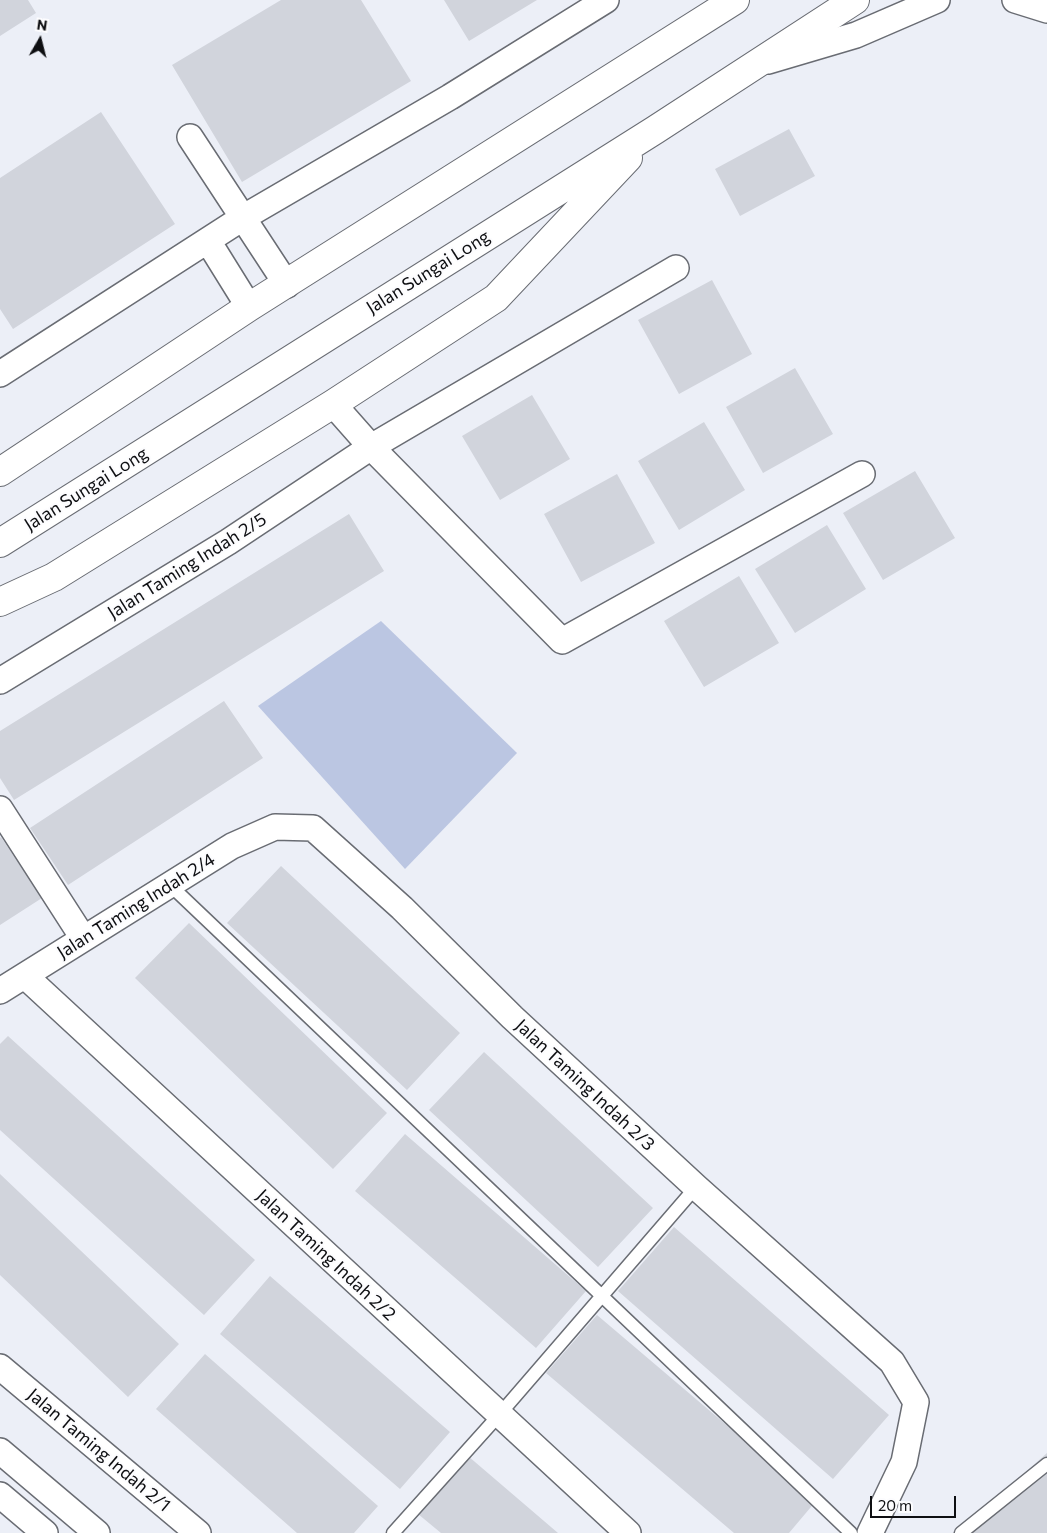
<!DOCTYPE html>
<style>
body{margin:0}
#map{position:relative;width:1047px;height:1533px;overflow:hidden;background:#eceff7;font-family:Commissioner,sans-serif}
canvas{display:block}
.north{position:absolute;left:15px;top:15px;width:50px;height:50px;-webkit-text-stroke:4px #fcfcfe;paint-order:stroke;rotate:8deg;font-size:14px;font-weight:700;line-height:20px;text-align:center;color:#0e0f12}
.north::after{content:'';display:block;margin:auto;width:18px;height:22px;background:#0e0f12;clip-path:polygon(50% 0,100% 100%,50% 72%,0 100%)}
.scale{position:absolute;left:870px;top:1496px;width:86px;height:22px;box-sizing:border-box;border:2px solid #0e0f12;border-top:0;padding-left:6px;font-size:15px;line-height:18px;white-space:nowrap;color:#0e0f12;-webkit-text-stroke:4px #fcfcfe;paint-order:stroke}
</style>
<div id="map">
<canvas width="1047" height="1533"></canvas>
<div class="north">N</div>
<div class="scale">20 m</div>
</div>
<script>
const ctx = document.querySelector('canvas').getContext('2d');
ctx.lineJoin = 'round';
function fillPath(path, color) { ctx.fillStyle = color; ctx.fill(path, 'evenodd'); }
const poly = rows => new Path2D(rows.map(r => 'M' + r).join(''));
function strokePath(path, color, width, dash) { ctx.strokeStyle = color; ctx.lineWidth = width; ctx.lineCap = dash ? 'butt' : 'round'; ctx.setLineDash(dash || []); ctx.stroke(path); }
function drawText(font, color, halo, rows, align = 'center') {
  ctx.font = font + ' Commissioner,sans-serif'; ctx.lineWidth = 4; ctx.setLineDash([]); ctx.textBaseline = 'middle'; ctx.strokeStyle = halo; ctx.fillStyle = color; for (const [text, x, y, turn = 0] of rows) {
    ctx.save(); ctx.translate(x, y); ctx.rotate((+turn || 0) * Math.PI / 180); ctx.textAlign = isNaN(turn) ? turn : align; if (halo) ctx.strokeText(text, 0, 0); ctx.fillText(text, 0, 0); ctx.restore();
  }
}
fillPath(poly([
 [381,621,517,753,405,869,258,706]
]), '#bbc6e2');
fillPath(poly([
 [0,0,28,0,36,13,0,36],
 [281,0,361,0,411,81,242,182,172,65],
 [444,0,537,0,469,41],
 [101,112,175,224,13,329,0,309,0,178],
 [789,129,815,176,740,216,715,169],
 [712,280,752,354,679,394,638,320],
 [795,368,833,434,763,473,726,407],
 [532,395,570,459,500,500,462,436],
 [704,422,745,490,679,530,638,461],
 [915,471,955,538,883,580,843,513],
 [617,474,655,543,581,582,544,514],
 [349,514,384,571,14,800,0,778,0,731],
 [827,525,866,589,795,633,755,569],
 [739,576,779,643,704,687,664,621],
 [224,701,263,758,68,885,30,828],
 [1,837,42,898,0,925,0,838],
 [281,866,460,1033,407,1090,227,923],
 [189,923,387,1113,333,1169,135,978],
 [8,1036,255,1260,204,1315,0,1130,0,1044],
 [484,1052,653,1208,598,1267,429,1110],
 [405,1134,586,1291,536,1348,355,1191],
 [0,1174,179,1344,128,1397,0,1275],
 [674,1227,889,1415,833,1479,618,1291],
 [270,1276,450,1432,400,1489,220,1334],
 [597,1315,816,1501,789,1533,734,1533,546,1373],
 [205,1354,378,1506,354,1533,297,1533,156,1409],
 [1047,1453,1047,1533,957,1533],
 [468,1456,558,1533,441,1533,418,1514]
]), '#d1d4dc');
const lane = poly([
 [170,885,851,1533],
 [393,1533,499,1415,696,1187],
 [961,1533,1047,1464]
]);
const street = poly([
 [1015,0,1047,10],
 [768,61,856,35,937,0],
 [190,137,287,285],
 [208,241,249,307],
 [0,374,244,217,450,97,606,0],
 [333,404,371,447,562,641,862,474],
 [0,681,228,542,371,447,676,268],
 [0,809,83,938],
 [25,976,628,1533],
 [0,991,232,846,275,827,313,828,402,908,512,1017,696,1187,892,1362,916,1402,904,1462,870,1533],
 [0,1367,198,1533],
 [0,1451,97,1533],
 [0,1495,45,1533]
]);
const secondary = poly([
 [0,472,249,307,735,0],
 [0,543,655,130,855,0],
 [0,602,54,577,333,404,496,298,628,158]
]);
strokePath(lane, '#696c73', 15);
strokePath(street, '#696c73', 28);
strokePath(secondary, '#696c73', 30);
strokePath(lane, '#fff', 12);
strokePath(street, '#fff', 25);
strokePath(secondary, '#fff', 28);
drawText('18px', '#0e0f12', '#fcfcfe', [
 ["Jalan Sungai Long",428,272,-32],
 ["Jalan Sungai Long",86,489,-32],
 ["Jalan Taming Indah 2/5",187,566,-32],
 ["Jalan Taming Indah 2/4",136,906,-32],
 ["Jalan Taming Indah 2/3",585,1085,43],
 ["Jalan Taming Indah 2/2",326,1255,43],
 ["Jalan Taming Indah 2/1",99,1450,40]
]);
</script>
